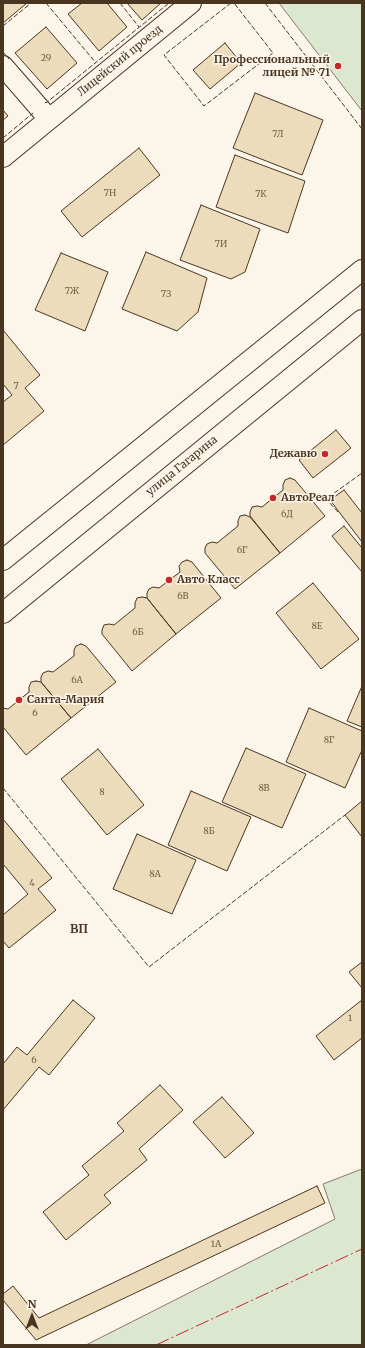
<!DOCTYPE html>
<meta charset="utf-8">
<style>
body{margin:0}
#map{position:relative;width:365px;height:1348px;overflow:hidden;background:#fbf6e9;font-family:Merriweather,serif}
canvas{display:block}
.frame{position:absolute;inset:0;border:4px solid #4a3520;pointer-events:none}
.north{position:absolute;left:12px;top:1296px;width:40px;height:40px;-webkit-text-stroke:3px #fbf6e9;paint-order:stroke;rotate:0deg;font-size:11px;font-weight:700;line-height:16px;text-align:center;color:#4a3520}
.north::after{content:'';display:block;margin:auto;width:14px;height:18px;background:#4a3520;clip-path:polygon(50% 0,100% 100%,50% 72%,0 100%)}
</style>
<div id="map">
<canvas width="365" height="1348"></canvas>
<div class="frame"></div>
<div class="north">N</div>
</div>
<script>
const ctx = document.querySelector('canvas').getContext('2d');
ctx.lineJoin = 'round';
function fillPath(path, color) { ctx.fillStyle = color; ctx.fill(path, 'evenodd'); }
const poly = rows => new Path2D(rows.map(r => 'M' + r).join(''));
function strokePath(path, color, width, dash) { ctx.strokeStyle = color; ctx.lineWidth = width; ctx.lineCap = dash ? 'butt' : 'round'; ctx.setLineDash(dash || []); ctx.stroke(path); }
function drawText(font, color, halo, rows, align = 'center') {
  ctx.font = font + ' Merriweather,serif'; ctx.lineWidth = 3; ctx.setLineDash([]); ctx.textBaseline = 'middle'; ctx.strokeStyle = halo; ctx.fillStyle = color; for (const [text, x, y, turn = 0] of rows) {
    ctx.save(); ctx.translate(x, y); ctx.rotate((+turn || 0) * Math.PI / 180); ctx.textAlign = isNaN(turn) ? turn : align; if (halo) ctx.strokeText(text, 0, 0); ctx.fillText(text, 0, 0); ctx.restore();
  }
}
const green = poly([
 [279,3,362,3,362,111,279,3],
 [362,1169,362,1345,86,1345,335,1219,323,1184,362,1169]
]);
fillPath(green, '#dce7d0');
strokePath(green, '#887966', 1);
const building = poly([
 [3,3,27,3,3,23,3,3],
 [82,3,107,3,127,27,99,51,68,14,82,3],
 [127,3,161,3,142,20,127,3],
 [46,27,77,63,47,89,15,53,46,27],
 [225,43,241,63,210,89,193,70,225,43],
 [255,93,323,120,302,175,233,148,255,93],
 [3,110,8,116,3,120,3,110],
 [139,148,160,175,82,237,61,211,139,148],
 [235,155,305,181,288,233,216,207,235,155],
 [201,205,260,229,245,272,231,279,180,260,201,205],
 [146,252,207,278,198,312,177,331,122,309,146,252],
 [61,253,108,272,85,331,35,310,61,253],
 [3,330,40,375,25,388,44,411,3,445,3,402,12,395,3,384,3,330],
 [336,430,351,448,313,478,299,460,336,430],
 [290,478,295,480,325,516,280,553,250,516,250,512,252,507,257,506,262,507,283,490,283,485,285,480,290,478],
 [344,490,362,513,362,542,330,500,344,490],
 [245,515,250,517,280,553,235,589,205,553,205,548,207,544,212,542,217,543,238,526,238,521,240,516,245,515],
 [344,526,362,548,362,572,332,536,344,526],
 [187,560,192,562,221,598,176,634,147,598,147,593,149,589,153,587,159,588,180,572,179,566,182,562,187,560],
 [313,583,359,639,321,669,276,613,313,583],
 [142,597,147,598,176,634,132,671,102,634,102,630,104,625,109,624,114,625,135,608,135,603,137,598,142,597],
 [81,644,86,646,116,682,71,718,41,682,41,677,43,673,48,671,53,672,74,656,74,650,76,646,81,644],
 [36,681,41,682,71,718,26,755,3,727,3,708,8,709,29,692,29,687,31,682,36,681],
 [362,686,362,727,347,721,362,686],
 [309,708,362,731,362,750,345,788,286,762,309,708],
 [246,748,306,774,282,828,222,802,246,748],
 [98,749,144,805,107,835,61,779,98,749],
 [191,791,251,817,227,871,168,845,191,791],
 [362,801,362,837,345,815,362,801],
 [3,819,52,878,38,889,56,910,9,948,3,941,3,915,28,894,3,864,3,819],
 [137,834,196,860,172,914,113,889,137,834],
 [362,962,362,988,349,972,362,962],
 [73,1000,95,1018,49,1075,39,1067,3,1110,3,1064,17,1047,27,1055,73,1000],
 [362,1000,362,1038,334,1060,316,1036,362,1000],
 [160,1085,183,1110,139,1149,147,1160,104,1195,111,1203,66,1240,43,1212,89,1175,82,1166,124,1131,117,1123,160,1085],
 [222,1097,254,1133,225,1158,193,1122,222,1097],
 [317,1186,325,1203,36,1340,3,1300,3,1294,13,1286,39,1318,317,1186]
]);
fillPath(building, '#ecdcbc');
strokePath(building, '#4a3520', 1);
const minor = poly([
 [3,66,49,119],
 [3,157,191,3],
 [3,560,362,270],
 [3,613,362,320]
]);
strokePath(minor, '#4a3520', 22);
strokePath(minor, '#fbf6e9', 20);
strokePath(poly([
 [46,3,96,63],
 [120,3,139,27],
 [231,3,164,55,204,106,273,53,234,3],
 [265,3,362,129],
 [3,26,31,3],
 [3,52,9,59],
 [45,102,46,103,169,3],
 [3,138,33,113],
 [338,512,326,499,362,473],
 [3,788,149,967,345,815]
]), '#4a3520', 1, [5, 2]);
strokePath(poly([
 [156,1345,362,1249]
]), '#c62828', 1, [14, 3, 2, 3]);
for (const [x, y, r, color] of [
 [338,66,4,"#c62828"],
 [325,454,4,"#c62828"],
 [273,498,4,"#c62828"],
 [169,580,4,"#c62828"],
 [19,700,4,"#c62828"]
]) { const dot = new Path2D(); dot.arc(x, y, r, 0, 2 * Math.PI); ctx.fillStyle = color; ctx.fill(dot); strokePath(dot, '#fbf6e9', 1.5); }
drawText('9px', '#725f47', null, [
 ["29",46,58],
 ["7Л",278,134],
 ["7Н",110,193],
 ["7К",261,194],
 ["7И",221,244],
 ["7Ж",72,291],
 ["7З",166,294],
 ["7",16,386],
 ["6Д",287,514],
 ["6Г",242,550],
 ["6В",183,596],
 ["8Е",317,626],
 ["6Б",138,632],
 ["6А",77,680],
 ["6",35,713],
 ["8Г",329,740],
 ["8В",264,788],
 ["8",102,792],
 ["8Б",209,831],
 ["8А",155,874],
 ["4",32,883],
 ["1",350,1018],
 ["6",34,1060],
 ["1А",216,1244]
]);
drawText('bold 11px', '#4a3520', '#fbf6e9', [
 ["Профессиональный",330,60,"right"],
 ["лицей № 71",330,73,"right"],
 ["Дежавю",317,454,"right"],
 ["АвтоРеал",281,498],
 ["Авто Класс",177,580],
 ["Санта-Мария",27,700]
], 'left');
drawText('11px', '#4a3520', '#fbf6e9', [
 ["Лицейский проезд",120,61,-39],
 ["улица Гагарина",182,466,-39]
]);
drawText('bold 12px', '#4a3520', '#fbf6e9', [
 ["ВП",79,930]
]);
</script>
